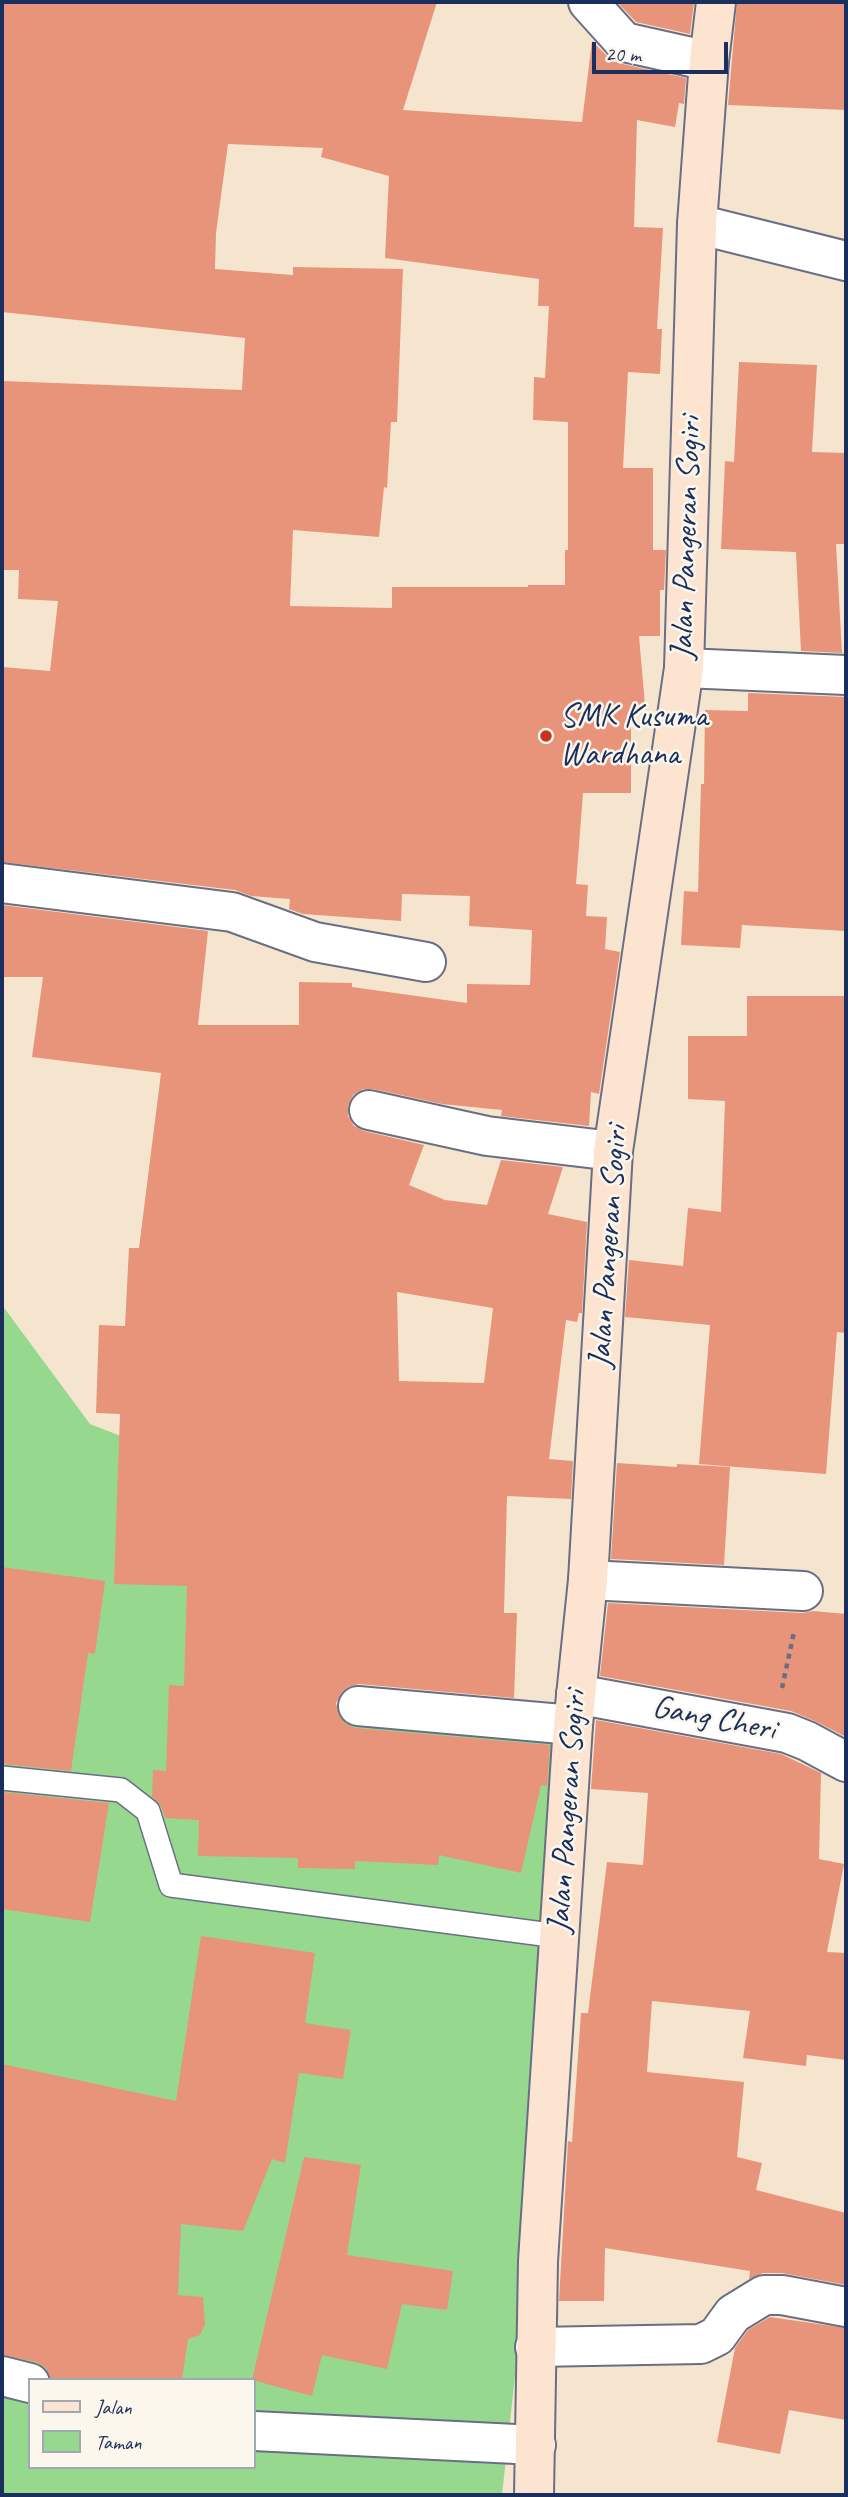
<!DOCTYPE html>
<style>
body{margin:0}
#map{position:relative;width:848px;height:2497px;overflow:hidden;background:#f6e5ce;font-family:Caveat,sans-serif}
canvas{display:block}
.frame{position:absolute;inset:0;border:4px solid #1b2f5e;pointer-events:none}
.legend{position:absolute;left:28px;top:2378px;width:228px;height:91px;box-sizing:border-box;background:#fbf7ec;border:2px solid #a1a7b3;margin:0;padding:9px 12px;list-style:none;font-size:21px;color:#1b2f5e}
.legend li{display:flex;align-items:center;gap:14px;height:35px}
.legend b{width:35px;border:2px solid #a1a7b3}
.scale{position:absolute;left:592px;top:42px;width:136px;height:32px;box-sizing:border-box;border:4px solid #1b2f5e;border-top:0;padding-left:9px;font-size:21px;line-height:24px;white-space:nowrap;color:#1b2f5e;-webkit-text-stroke:5px #fbf7ec;paint-order:stroke}
</style>
<div id="map">
<canvas width="848" height="2497"></canvas>
<div class="frame"></div>
<ul class="legend">
<li><b style="height:9px;background:#fde4d1"></b>Jalan</li>
<li><b style="height:19px;background:#97d88f"></b>Taman</li>
</ul>
<div class="scale">20 m</div>
</div>
<script>
const ctx = document.querySelector('canvas').getContext('2d');
ctx.lineJoin = 'round';
function fillPath(path, color) { ctx.fillStyle = color; ctx.fill(path, 'evenodd'); }
const poly = rows => new Path2D(rows.map(r => 'M' + r).join(''));
function strokePath(path, color, width, dash) { ctx.strokeStyle = color; ctx.lineWidth = width; ctx.lineCap = dash ? 'butt' : 'round'; ctx.setLineDash(dash || []); ctx.stroke(path); }
function drawText(font, color, halo, rows, align = 'center') {
  ctx.font = font + ' Caveat,sans-serif'; ctx.lineWidth = 5; ctx.setLineDash([]); ctx.textBaseline = 'middle'; ctx.strokeStyle = halo; ctx.fillStyle = color; for (const [text, x, y, turn = 0] of rows) {
    ctx.save(); ctx.translate(x, y); ctx.rotate((+turn || 0) * Math.PI / 180); ctx.textAlign = isNaN(turn) ? turn : align; if (halo) ctx.strokeText(text, 0, 0); ctx.fillText(text, 0, 0); ctx.restore();
  }
}
fillPath(poly([
 [2,1305,90,1424,309,1509,301,1713,359,1715,580,1743,568,1891,502,2495,2,2495],
 [30,2380,254,2380,254,2467,30,2467]
]), '#97d88f');
fillPath(poly([
 [2,2,437,2,403,110,582,122,592,41,608,57,618,63,686,78,684,104,679,103,675,127,637,120,634,227,663,228,657,329,662,329,660,374,628,372,623,468,653,468,653,550,666,550,664,590,660,590,660,636,639,636,645,705,631,705,631,793,583,793,576,884,588,885,586,916,607,917,605,949,620,952,599,1094,591,1092,589,1126,501,1116,502,1110,442,1104,373,1089,363,1089,353,1095,348,1106,348,1116,354,1126,364,1131,424,1145,409,1185,445,1200,487,1205,501,1160,563,1167,548,1214,587,1222,582,1313,579,1313,577,1322,566,1320,549,1459,573,1461,571,1499,507,1496,504,1613,517,1613,514,1698,359,1684,348,1687,341,1693,336,1703,339,1716,346,1724,356,1728,550,1745,547,1786,541,1785,521,1873,439,1855,438,1865,355,1861,355,1869,298,1868,298,1858,198,1856,199,1820,165,1818,161,1806,152,1797,153,1770,166,1771,169,1685,184,1686,187,1586,114,1584,120,1414,96,1413,99,1325,125,1326,129,1248,139,1248,161,1073,32,1057,43,977,2,977,2,905,208,931,198,1025,299,1025,299,982,352,983,352,987,467,1003,467,984,530,985,532,930,469,926,470,896,402,894,401,921,303,914,289,909,290,899,251,896,235,890,2,862,2,667,50,671,58,601,18,599,19,570,2,570,2,381,242,390,245,338,2,312],
 [228,144,323,148,321,157,389,176,385,258,539,279,538,306,549,306,545,378,534,377,533,420,568,422,568,550,565,550,565,585,528,585,528,587,392,587,392,608,290,606,293,530,379,537,384,487,387,488,391,422,397,422,403,269,293,267,293,275,215,269,216,233],
 [397,1292,493,1308,484,1383,399,1381],
 [617,2,694,2,690,34,636,22],
 [737,2,846,2,846,110,728,105],
 [739,362,817,365,812,452,846,453,846,544,836,544,842,653,801,651,796,552,721,549,725,461,734,462],
 [748,693,846,697,846,931,742,925,740,948,681,945,684,891,698,892,701,784,704,784,705,710,748,711],
 [747,996,846,996,846,1333,837,1332,826,1474,699,1464,710,1325,625,1317,629,1260,683,1266,688,1208,721,1212,725,1101,688,1099,688,1036,747,1036],
 [617,1463,677,1467,677,1464,730,1467,724,1565,611,1559],
 [2,1567,105,1581,95,1654,88,1653,71,1771,2,1764],
 [608,1603,802,1613,813,1611,846,1614,846,1737,817,1722,791,1711,600,1676],
 [596,1720,781,1754,821,1773,819,1859,844,1864,827,1952,846,1953,846,2060,807,2055,806,2066,743,2058,750,2011,652,2001,647,2072,744,2082,737,2157,762,2163,756,2190,846,2213,846,2285,782,2273,763,2273,749,2279,750,2271,605,2248,604,2301,559,2301,568,2141,572,2142,581,2013,588,2013,607,1862,643,1865,648,1793,591,1789],
 [2,1792,109,1803,90,1922,2,1909],
 [201,1936,315,1953,305,2023,351,2030,343,2079,299,2073,285,2163,272,2159,243,2231,181,2224,178,2295,203,2297,205,2324,200,2335,188,2339,182,2380,51,2380,46,2368,36,2362,2,2355,2,2064,176,2101],
 [304,2157,361,2165,347,2255,453,2271,447,2310,402,2304,387,2369,322,2355,312,2396,252,2380],
 [770,2317,846,2328,846,2420,789,2410,780,2454,717,2442,735,2348,748,2330]
]), '#e7947b');
const lane = poly([
 [2,1778,121,1790,148,1811,171,1885,558,1936]
]);
const street = poly([
 [588,2,624,42,709,61],
 [697,224,846,261],
 [684,668,846,675],
 [2,883,232,912,315,942,426,962],
 [369,1110,487,1136,613,1151],
 [588,1580,803,1591],
 [576,1694,787,1733,807,1741,846,1762],
 [358,1706,573,1725],
 [535,2347,701,2344,717,2336,733,2314,764,2295,782,2295,846,2307],
 [2,2376,30,2383],
 [254,2431,536,2445]
]);
const secondary = poly([
 [534,2495,538,2261,573,1725,588,1580,613,1151,684,668,697,224,709,61,716,2]
]);
strokePath(lane, '#686f85', 26);
strokePath(street, '#686f85', 42);
strokePath(secondary, '#686f85', 42);
strokePath(poly([
 [782,1688,794,1632]
]), '#686f85', 4.5, [5, 5]);
strokePath(lane, '#fff', 23);
strokePath(street, '#fff', 38);
strokePath(secondary, '#fde4d1', 38);
for (const [x, y, r, color] of [
 [546,736,7,"#c8321e"]
]) { const dot = new Path2D(); dot.arc(x, y, r, 0, 2 * Math.PI); ctx.fillStyle = color; ctx.fill(dot); strokePath(dot, '#fbf7ec', 2.5); }
drawText('33px', '#1b2f5e', '#fbf7ec', [
 ["Jalan Pangeran Sogiri",687,538,-88],
 ["Jalan Pangeran Sogiri",609,1247,-86],
 ["Gang Cheri",714,1719,11],
 ["Jalan Pangeran Sogiri",568,1812,-86]
]);
drawText('33px', '#1b2f5e', '#fbf7ec', [
 ["SMK Kusuma",560,717],
 ["Wardhana",560,755]
], 'left');
</script>
